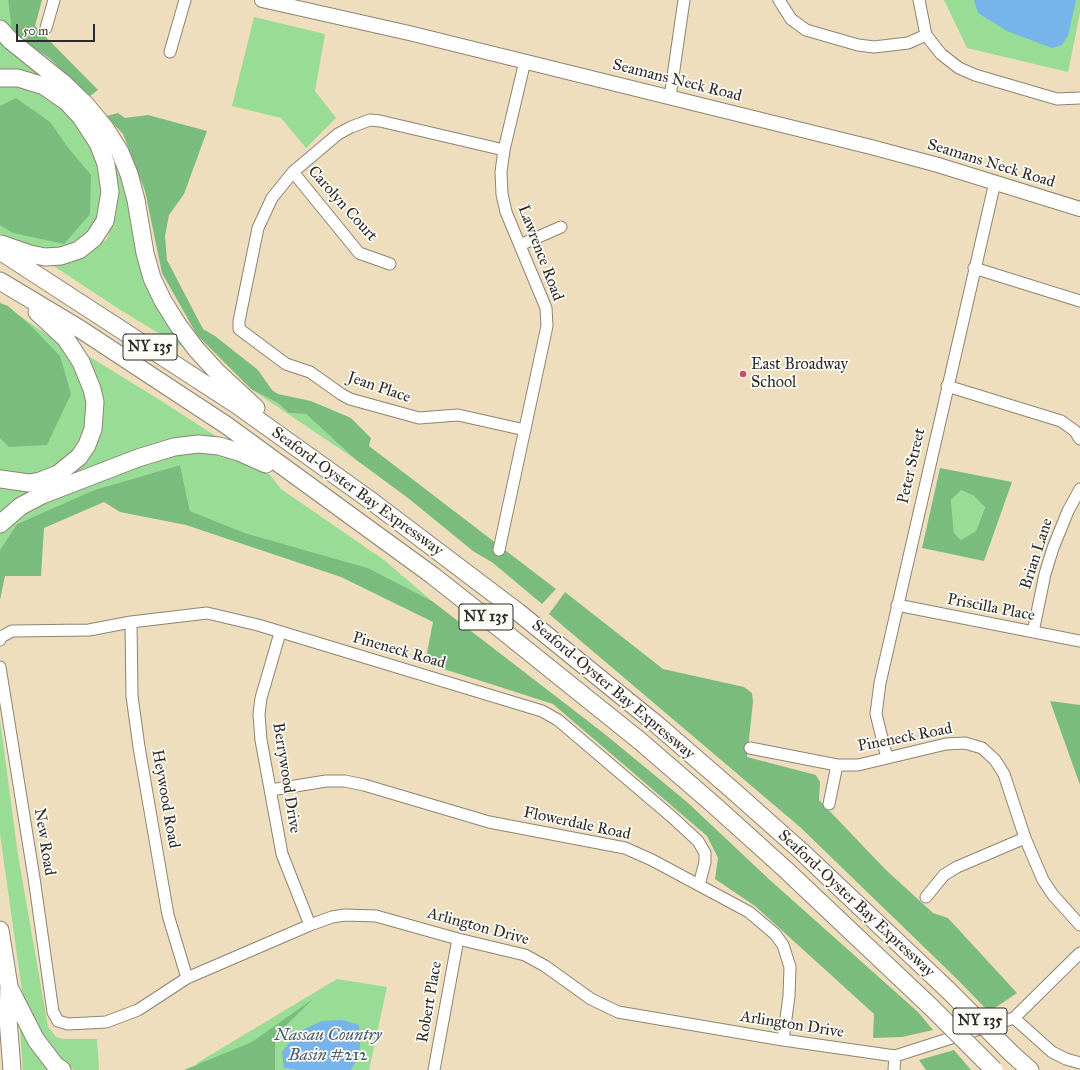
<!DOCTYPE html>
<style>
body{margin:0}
#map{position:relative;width:1080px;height:1070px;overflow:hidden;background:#efdebd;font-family:"IM FELL Great Primer",serif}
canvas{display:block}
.scale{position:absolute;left:16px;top:24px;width:79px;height:18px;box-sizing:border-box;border:2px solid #2b2b2b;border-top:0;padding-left:5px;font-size:12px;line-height:14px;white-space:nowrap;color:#2b2b2b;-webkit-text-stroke:3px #fdfcf7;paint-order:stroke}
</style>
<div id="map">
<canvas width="1080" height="1070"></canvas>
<div class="scale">50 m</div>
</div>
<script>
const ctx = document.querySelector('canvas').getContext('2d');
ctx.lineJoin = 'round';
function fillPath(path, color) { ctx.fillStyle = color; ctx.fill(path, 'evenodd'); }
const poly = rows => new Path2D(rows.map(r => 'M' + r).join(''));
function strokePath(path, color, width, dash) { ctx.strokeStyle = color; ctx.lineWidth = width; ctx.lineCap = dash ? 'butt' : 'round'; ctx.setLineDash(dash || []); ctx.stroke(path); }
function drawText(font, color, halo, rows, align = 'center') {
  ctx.font = font + ' "IM FELL Great Primer",serif'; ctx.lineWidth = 3.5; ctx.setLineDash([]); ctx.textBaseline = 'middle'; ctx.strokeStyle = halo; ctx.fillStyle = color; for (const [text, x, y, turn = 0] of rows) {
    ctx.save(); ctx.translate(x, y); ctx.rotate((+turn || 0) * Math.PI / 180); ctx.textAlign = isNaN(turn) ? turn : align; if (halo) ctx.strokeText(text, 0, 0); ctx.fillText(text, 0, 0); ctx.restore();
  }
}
fillPath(poly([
 [0,0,8,0,12,33,0,18],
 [944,0,1080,0,1080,13,1068,72,967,48],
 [254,17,325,34,315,91,336,118,306,148,281,118,232,106],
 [0,36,48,77,0,72],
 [18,82,56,98,85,129,103,168,106,204,95,229,73,247,43,253,10,240,0,233,0,83],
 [99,128,123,168,137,230,183,341,182,345,178,345,122,311,46,261,81,258,107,239,117,208,115,161],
 [0,302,59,343,80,372,91,408,82,445,54,472,18,478,0,473],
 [90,357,163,402,228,444,73,476,71,471,99,427,85,359],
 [251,389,278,403,289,413,306,414,355,459],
 [210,450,254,462,270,475,281,489,384,560,432,601,368,568,245,533,190,511,180,465,94,490,17,524,0,550,0,530,34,503,167,454],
 [0,485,1,485,32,493,0,516],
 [960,490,974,496,985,506,976,531,961,540,954,533,951,500],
 [0,720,18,855,48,1027,56,1037,64,1039,97,1039,99,1070,74,1070,56,1058,28,1016,22,991,0,834],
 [337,979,387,987,369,1070,351,1070,360,1055,284,1068,297,1070,195,1070,197,1063],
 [25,1029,55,1070,23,1070,20,1030]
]), '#98dc95');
fillPath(poly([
 [8,0,42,0,35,26,98,90,90,96,49,58,12,33],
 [16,98,50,122,69,149,91,175,90,214,64,244,13,233,0,225,0,106],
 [118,113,125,118,148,115,207,131,184,194,169,215,165,236,167,260,203,329,215,336,258,370,272,390,278,394,311,401,351,418,371,438,369,446,556,589,542,604,493,563,473,551,408,498,355,459,306,414,289,413,278,403,251,389,197,335,162,273,145,191,123,134,106,116],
 [0,303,8,306,31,326,60,356,71,394,47,445,9,447,0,438],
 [180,465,190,511,245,533,368,568,432,601,606,735,687,802,771,881,918,1012,933,1030,902,1037,873,1038,874,1014,755,906,715,879,718,858,707,836,553,704,425,663,433,622,341,577,186,525,120,512,104,502,44,528,41,576,5,576,0,600,0,550,17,524,94,490],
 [940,468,1012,482,984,561,922,548],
 [961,490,974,496,985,507,976,531,961,540,954,533,951,500],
 [565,592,663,669,744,687,752,693,753,702,747,757,816,775,820,782,819,800,886,870,933,913,948,918,1017,993,989,1012,958,980,800,827,549,614],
 [1050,701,1080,705,1080,785],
 [313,999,275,1036,275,1070,184,1070,252,1042],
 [954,1050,971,1070,926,1070,919,1060]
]), '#7abc7e');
fillPath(poly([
 [974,0,1076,0,1068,36,1062,45,1052,48,1007,31,978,13],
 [342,1020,359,1025,360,1055,351,1070,297,1070,284,1068,282,1052,298,1032,322,1021]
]), '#77b4ea');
const minor = poly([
 [779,0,791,19,806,30,858,45,874,47,908,43,926,35],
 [919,0,926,35,941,54,959,68,975,75,1057,99,1080,98],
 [46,28,54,0],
 [170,52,185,0],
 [670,97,684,0],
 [504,150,380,121,370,120,351,127,338,134,293,172,272,198,258,228,239,321,239,329,286,364,310,372,341,394,350,399,419,418,458,415,525,430],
 [293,172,359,253,390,264],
 [520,245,561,227],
 [974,268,1080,301],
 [947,386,1061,421,1075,431,1080,439],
 [499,550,547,326,546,308,506,212,502,194,501,172,504,150,525,61],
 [897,605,1080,641],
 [131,622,132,696,139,747,168,915,187,978],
 [1033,632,1045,574,1053,548,1068,511,1080,489],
 [280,633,261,698,259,714,261,740,282,854,310,925],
 [0,640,1,637,12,631,89,630,131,622,207,613,258,625,542,711,558,720,672,817,698,841,705,853,705,862,699,885],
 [0,667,34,878,53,1012,58,1021,68,1024,106,1022,138,1010,187,978,310,925,332,917,345,915,376,916,458,939,525,955,545,966,591,999,618,1012,783,1040,895,1056,1014,1018,1080,953],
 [750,748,837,765,858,765,946,744,965,743,982,748,995,760,1004,774,1025,838,1043,880,1053,895,1080,925],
 [887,758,876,714,880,683,995,182],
 [271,790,326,781,345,781,364,785,489,822,625,848,652,860,749,912,775,934,783,945,790,967,789,996,783,1040],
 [829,804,837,765],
 [926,897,944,875,957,867,1025,838],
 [1014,1018,1052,1052,1066,1059,1080,1063],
 [434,1070,458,939],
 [894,1070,895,1056]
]);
const major = poly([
 [262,0,409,33,871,147,938,165,1080,209]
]);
const highway = poly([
 [0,29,11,41,62,82,86,105,105,128,120,152,129,174,136,200,145,253,152,278,163,301,178,325,196,349,217,372,256,408],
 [0,78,18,78,44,86,67,102,81,117,98,143,106,164,110,192,105,221,94,238,79,250,61,256,45,257,30,254,1,244],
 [0,251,237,405,370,500,518,612,655,723,729,787,801,851,948,990],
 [0,281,80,329,226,425,432,575,503,631,640,741,714,805,785,869,931,1007],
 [0,479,29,483,40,481,58,474,79,457,87,445,93,429,95,402,92,389,81,362,66,339,37,312],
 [0,524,21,506,42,495,138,458,174,447,198,444,219,446,239,452,266,464],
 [0,930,9,986,8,1019,12,1070],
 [10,989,36,1040,55,1065,62,1070],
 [1011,1053,1030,1070]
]);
strokePath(minor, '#8d8474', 13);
strokePath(major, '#8d8474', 16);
strokePath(highway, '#8d8474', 19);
strokePath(minor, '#fff', 11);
strokePath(major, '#fff', 14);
strokePath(highway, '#fff', 17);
const highwayBridge = poly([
 [948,990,1011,1053],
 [931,1007,994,1070]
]);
strokePath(highwayBridge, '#8d8474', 19, []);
strokePath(highwayBridge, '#fff', 17);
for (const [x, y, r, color] of [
 [743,374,4,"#d1495b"]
]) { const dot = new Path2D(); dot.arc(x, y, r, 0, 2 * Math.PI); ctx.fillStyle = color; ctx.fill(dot); strokePath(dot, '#fdfcf7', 1.5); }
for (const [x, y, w] of [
 [150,347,54],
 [486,617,54],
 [980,1021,54]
]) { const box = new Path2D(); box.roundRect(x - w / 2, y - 13, w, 26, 3); ctx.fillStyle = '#fdfcf7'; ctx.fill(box); strokePath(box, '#2b2b2b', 1); }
drawText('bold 15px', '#2b2b2b', null, [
 ["NY 135",150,347],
 ["NY 135",486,617],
 ["NY 135",980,1021]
]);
drawText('16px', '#2b2b2b', '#fdfcf7', [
 ["Seamans Neck Road",677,81,14],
 ["Seamans Neck Road",991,164,17],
 ["Carolyn Court",342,204,48],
 ["Lawrence Road",540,253,69],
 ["Jean Place",379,388,19],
 ["Peter Street",912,466,-77],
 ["Seaford-Oyster Bay Expressway",357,492,36],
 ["Brian Lane",1037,554,-72],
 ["Priscilla Place",991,608,11],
 ["Pineneck Road",399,651,16],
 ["Seaford-Oyster Bay Expressway",613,690,40],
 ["Pineneck Road",905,738,-11],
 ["Berrywood Drive",286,778,81],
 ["Heywood Road",165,799,80],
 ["Flowerdale Road",577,824,12],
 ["New Road",44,842,81],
 ["Seaford-Oyster Bay Expressway",856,904,43],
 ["Arlington Drive",478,927,15],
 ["Robert Place",430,1002,-80],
 ["Arlington Drive",792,1025,9]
]);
drawText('16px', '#2b2b2b', '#fdfcf7', [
 ["East Broadway",751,365],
 ["School",751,383]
], 'left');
drawText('italic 17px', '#465b6e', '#fdfcf7', [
 ["Nassau Country",328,1036],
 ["Basin #212",328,1056]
]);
</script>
